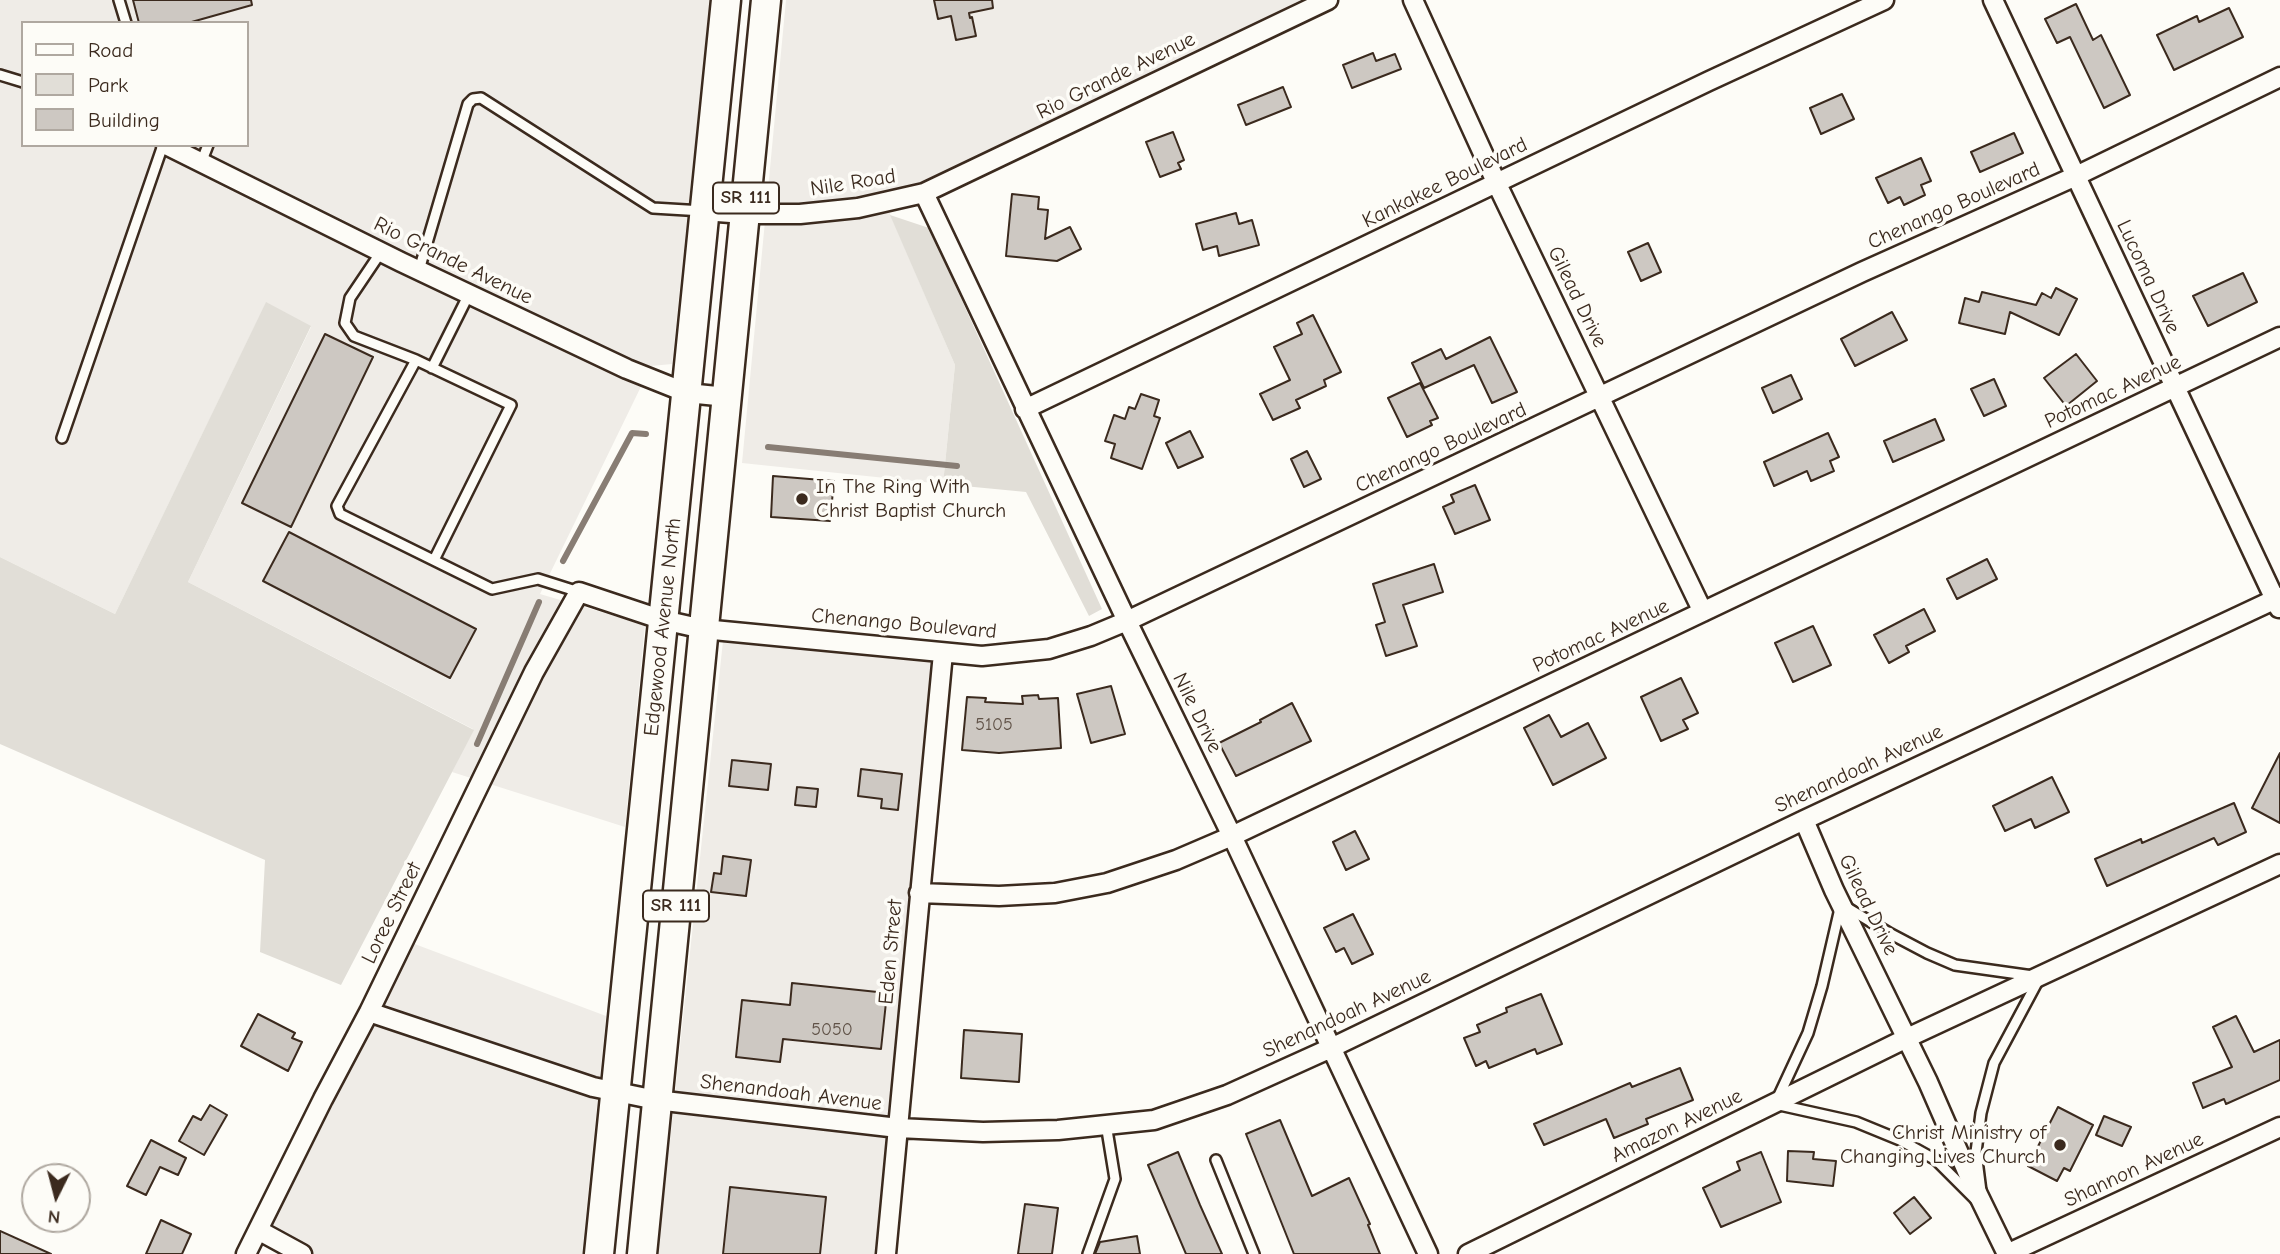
<!DOCTYPE html>
<style>
body{margin:0}
#map{position:relative;width:2280px;height:1254px;overflow:hidden;background:#fdfcf7;font-family:"Comic Neue",sans-serif}
canvas{display:block}
.legend{position:absolute;left:21px;top:21px;width:228px;height:126px;box-sizing:border-box;background:#fdfcf7;border:2px solid #afa8a0;margin:0;padding:9px 12px;list-style:none;font-size:21px;color:#3b2a1e}
.legend li{display:flex;align-items:center;gap:14px;height:35px}
.legend b{width:35px;border:2px solid #afa8a0}
.north{position:absolute;left:21px;top:1163px;width:70px;height:70px;box-sizing:border-box;background:#fdfcf7;border:2px solid #afa8a0;border-radius:50%;rotate:186deg;font-size:19px;font-weight:700;line-height:28px;text-align:center;color:#3b2a1e}
.north::after{content:'';display:block;margin:auto;width:24px;height:32px;background:#3b2a1e;clip-path:polygon(50% 0,100% 100%,50% 72%,0 100%)}
</style>
<div id="map">
<canvas width="2280" height="1254"></canvas>
<ul class="legend">
<li><b style="height:9px;background:#fdfcf7"></b>Road</li>
<li><b style="height:19px;background:#e1ded7"></b>Park</li>
<li><b style="height:19px;background:#cdc8c2"></b>Building</li>
</ul>
<div class="north">N</div>
</div>
<script>
const ctx = document.querySelector('canvas').getContext('2d');
ctx.lineJoin = 'round';
function fillPath(path, color) { ctx.fillStyle = color; ctx.fill(path, 'evenodd'); }
const poly = rows => new Path2D(rows.map(r => 'M' + r).join(''));
function strokePath(path, color, width, dash) { ctx.strokeStyle = color; ctx.lineWidth = width; ctx.lineCap = dash ? 'butt' : 'round'; ctx.setLineDash(dash || []); ctx.stroke(path); }
function drawText(font, color, halo, rows, align = 'center') {
  ctx.font = font + ' "Comic Neue",sans-serif'; ctx.lineWidth = 7; ctx.setLineDash([]); ctx.textBaseline = 'middle'; ctx.strokeStyle = halo; ctx.fillStyle = color; for (const [text, x, y, turn = 0] of rows) {
    ctx.save(); ctx.translate(x, y); ctx.rotate((+turn || 0) * Math.PI / 180); ctx.textAlign = isNaN(turn) ? turn : align; if (halo) ctx.strokeText(text, 0, 0); ctx.fillText(text, 0, 0); ctx.restore();
  }
}
fillPath(poly([
 [0,0,710,0,672,364,651,366,540,594,645,625,625,827,452,772,473,729,188,582,311,327,266,303,115,614,0,557],
 [23,23,247,23,247,145,23,145],
 [786,0,1304,0,921,185,882,195,955,365,943,484,742,463],
 [725,622,936,640,877,1254,658,1254],
 [412,943,606,1016,582,1254,286,1254,247,1231,359,1010]
]), '#efece7');
fillPath(poly([
 [890,215,929,228,1102,609,1089,616,1026,492,943,484,955,365],
 [266,302,311,326,188,582,474,730,341,985,260,952,265,860,0,744,0,557,115,614]
]), '#e1ded7');
strokePath(poly([
 [768,447,957,466],
 [563,561,632,433,646,434],
 [477,744,539,602]
]), '#887d74', 6);
const building = poly([
 [133,0,251,0,252,5,188,23,139,23,133,0],
 [934,0,992,0,993,8,969,13,970,18,972,17,976,36,956,40,951,16,938,19,934,0],
 [2076,4,2093,40,2101,35,2130,95,2104,108,2070,37,2057,43,2045,19,2076,4],
 [2229,8,2243,37,2174,70,2157,35,2197,16,2199,22,2229,8],
 [1373,53,1376,61,1395,54,1401,69,1352,88,1343,65,1373,53],
 [1283,87,1291,107,1246,125,1238,105,1283,87],
 [1842,94,1854,119,1821,134,1810,108,1842,94],
 [1173,132,1184,160,1178,163,1181,169,1160,177,1146,142,1173,132],
 [2014,133,2023,153,1980,172,1971,152,2014,133],
 [1921,158,1931,181,1921,185,1925,195,1904,205,1900,197,1888,203,1876,178,1921,158],
 [1012,194,1039,197,1038,209,1048,210,1045,239,1070,227,1081,249,1057,261,1006,256,1012,194],
 [1236,213,1239,224,1252,220,1259,245,1219,256,1217,246,1203,250,1196,224,1236,213],
 [1648,243,1661,272,1641,281,1628,252,1648,243],
 [2243,273,2257,302,2208,326,2193,296,2243,273],
 [2056,288,2077,299,2059,335,2010,312,2005,334,1959,323,1965,298,1979,302,1982,292,2036,305,2042,293,2051,298,2056,288],
 [1892,312,1907,340,1855,366,1841,339,1892,312],
 [1313,315,1341,372,1324,380,1326,386,1296,400,1300,408,1273,420,1260,394,1290,380,1274,347,1302,334,1297,323,1313,315],
 [325,334,373,357,291,527,242,503,325,334],
 [1490,337,1517,392,1492,403,1474,365,1424,388,1412,363,1441,349,1446,359,1490,337],
 [2076,354,2097,381,2066,406,2044,378,2076,354],
 [1791,375,1802,399,1773,413,1762,388,1791,375],
 [1994,379,2006,406,1984,416,1971,389,1994,379],
 [1420,383,1438,418,1430,421,1432,425,1407,437,1388,398,1420,383],
 [1141,394,1159,400,1154,416,1160,418,1142,469,1111,458,1115,444,1105,441,1114,415,1125,419,1129,407,1135,409,1141,394],
 [1935,419,1944,440,1893,462,1884,441,1935,419],
 [1190,431,1203,457,1178,468,1166,443,1190,431],
 [1828,433,1839,457,1830,461,1834,471,1811,481,1807,471,1774,486,1764,462,1828,433],
 [1307,451,1321,479,1304,487,1291,459,1307,451],
 [773,476,834,481,830,521,771,517,773,476],
 [1475,485,1490,520,1455,534,1443,507,1454,502,1451,495,1475,485],
 [289,532,476,629,450,678,263,581,289,532],
 [1987,559,1997,579,1957,599,1947,579,1987,559],
 [1434,564,1443,592,1403,605,1417,646,1386,656,1376,625,1385,622,1373,584,1434,564],
 [1924,609,1935,631,1906,646,1909,652,1889,663,1874,635,1924,609],
 [1813,626,1831,665,1793,682,1775,643,1813,626],
 [1681,678,1698,713,1683,720,1688,729,1661,741,1641,697,1681,678],
 [1111,686,1125,734,1091,743,1077,694,1111,686],
 [1038,695,1039,699,1058,698,1061,748,999,753,962,750,967,697,986,698,985,702,1023,704,1022,696,1038,695],
 [1292,703,1311,741,1236,776,1219,743,1261,722,1260,720,1292,703],
 [1549,715,1561,737,1588,723,1606,758,1553,785,1524,728,1549,715],
 [2280,753,2280,823,2252,808,2280,753],
 [732,760,771,764,768,790,729,786,732,760],
 [861,769,902,774,898,810,881,808,882,799,858,796,861,769],
 [2052,777,2069,812,2035,828,2031,819,2005,831,1993,806,2052,777],
 [797,787,818,789,816,807,795,805,797,787],
 [2234,803,2246,832,2218,845,2214,838,2107,886,2095,859,2141,839,2142,843,2234,803],
 [1355,831,1369,859,1346,870,1333,842,1355,831],
 [723,856,751,860,746,896,711,892,714,873,721,874,723,856],
 [1353,914,1373,954,1352,964,1344,948,1336,952,1324,928,1353,914],
 [792,983,887,993,881,1049,783,1039,780,1062,736,1057,742,1000,790,1005,792,983],
 [1541,994,1562,1044,1537,1054,1535,1049,1489,1068,1486,1061,1476,1066,1464,1038,1480,1032,1477,1025,1507,1012,1506,1008,1541,994],
 [258,1014,295,1033,292,1038,302,1042,288,1071,241,1046,258,1014],
 [2236,1016,2254,1052,2280,1040,2280,1080,2226,1104,2224,1099,2203,1108,2193,1083,2232,1067,2213,1027,2236,1016],
 [964,1030,1022,1034,1019,1082,961,1078,964,1030],
 [1680,1068,1693,1100,1646,1119,1648,1124,1614,1138,1606,1119,1544,1145,1534,1124,1630,1083,1632,1087,1680,1068],
 [210,1105,227,1115,204,1155,179,1141,193,1116,201,1120,210,1105],
 [2058,1107,2093,1125,2070,1171,2064,1168,2057,1181,2028,1166,2058,1107],
 [2104,1116,2131,1127,2122,1146,2096,1135,2104,1116],
 [1280,1120,1312,1196,1349,1178,1370,1224,1368,1225,1380,1254,1294,1254,1246,1134,1280,1120],
 [151,1140,186,1158,178,1175,160,1167,146,1195,127,1186,151,1140],
 [1788,1151,1814,1152,1813,1159,1836,1161,1833,1186,1787,1181,1788,1151],
 [1178,1152,1200,1205,1222,1254,1186,1254,1148,1165,1178,1152],
 [1761,1152,1781,1202,1721,1227,1703,1188,1740,1170,1737,1162,1761,1152],
 [730,1187,826,1197,820,1254,723,1254,730,1187],
 [1914,1197,1931,1218,1910,1234,1894,1213,1914,1197],
 [1025,1204,1058,1208,1052,1254,1018,1254,1025,1204],
 [161,1220,191,1234,182,1254,146,1254,161,1220],
 [0,1231,51,1254,0,1254,0,1231],
 [1137,1236,1140,1254,1095,1254,1100,1242,1137,1236]
]);
fillPath(building, '#cdc8c2');
strokePath(building, '#3b2a1e', 2);
const service = poly([
 [119,0,126,23],
 [0,75,23,82],
 [201,163,208,145],
 [381,252,350,298,345,323,354,336,416,360,511,405,434,560],
 [419,270,468,104,473,99,481,98,653,208,703,211],
 [416,360,337,506,340,514,492,589,538,579,579,592],
 [432,368,469,294],
 [62,438,163,145],
 [1841,904,1891,934,1927,953,1955,965,2040,977,1994,1063,1981,1113,1976,1152,1983,1207,1936,1160,1900,1140,1856,1122,1775,1104,1808,1033,1822,986,1841,904],
 [1216,1160,1254,1254],
 [1088,1254,1115,1179,1106,1124]
]);
const minor = poly([
 [1413,0,1497,184,1703,612],
 [1993,0,2279,608],
 [166,145,401,262,627,369,687,393,727,397],
 [924,193,1127,621,1232,836,1428,1254],
 [704,211,744,214,800,214,858,208,924,193,1328,0],
 [1025,409,1709,81,1884,0],
 [1804,820,1834,890,1928,1082,1969,1176,2007,1254],
 [919,893,999,896,1055,893,1107,883,1176,860,1232,836,2280,337],
 [369,1012,593,1087,656,1100,898,1128,983,1132,1058,1130,1154,1120,1227,1095,1331,1048,1804,820,2280,597],
 [258,1230,302,1254],
 [246,1254,323,1099,369,1012,534,672,579,592,663,620,703,629,982,656,1049,649,1091,636,1127,621,1862,272,2076,176,2280,77],
 [886,1254,943,653],
 [1468,1254,1907,1038,2280,864],
 [2007,1254,2280,1127]
]);
const primary = poly([
 [599,1254,726,0],
 [642,1254,766,0]
]);
strokePath(service, '#3b2a1e', 14);
strokePath(minor, '#3b2a1e', 23);
strokePath(primary, '#3b2a1e', 33);
strokePath(service, '#fdfcf7', 9);
strokePath(minor, '#fdfcf7', 18);
strokePath(primary, '#fdfcf7', 28);
for (const [x, y, r, color] of [
 [802,499,7,"#3b2a1e"],
 [2060,1145,7,"#3b2a1e"]
]) { const dot = new Path2D(); dot.arc(x, y, r, 0, 2 * Math.PI); ctx.fillStyle = color; ctx.fill(dot); strokePath(dot, '#fdfcf7', 2.5); }
drawText('18px', '#605247', null, [
 ["5105",994,725],
 ["5050",832,1030]
]);
for (const [x, y, w] of [
 [746,198,66],
 [676,906,66]
]) { const box = new Path2D(); box.roundRect(x - w / 2, y - 15.5, w, 31, 5); ctx.fillStyle = '#fdfcf7'; ctx.fill(box); strokePath(box, '#3b2a1e', 2); }
drawText('bold 19px', '#3b2a1e', null, [
 ["SR 111",746,198],
 ["SR 111",676,906]
]);
drawText('21px', '#3b2a1e', '#fdfcf7', [
 ["Rio Grande Avenue",1116,76,-26],
 ["Nile Road",853,183,-9],
 ["Kankakee Boulevard",1445,183,-26],
 ["Chenango Boulevard",1954,206,-24],
 ["Rio Grande Avenue",453,261,26],
 ["Lucoma Drive",2148,277,65],
 ["Gilead Drive",1577,297,64],
 ["Potomac Avenue",2113,392,-25],
 ["Chenango Boulevard",1441,448,-25],
 ["Chenango Boulevard",904,624,5],
 ["Edgewood Avenue North",663,627,-84],
 ["Potomac Avenue",1601,636,-25],
 ["Nile Drive",1197,713,64],
 ["Shenandoah Avenue",1859,769,-25],
 ["Gilead Drive",1868,905,64],
 ["Loree Street",392,913,-64],
 ["Eden Street",891,952,-85],
 ["Shenandoah Avenue",1347,1014,-25],
 ["Shenandoah Avenue",791,1093,7],
 ["Amazon Avenue",1677,1126,-26],
 ["Shannon Avenue",2134,1170,-25]
]);
drawText('21px', '#3b2a1e', '#fdfcf7', [
 ["In The Ring With",816,487],
 ["Christ Baptist Church",816,511],
 ["Christ Ministry of",2046,1133,"right"],
 ["Changing Lives Church",2046,1157,"right"]
], 'left');
</script>
